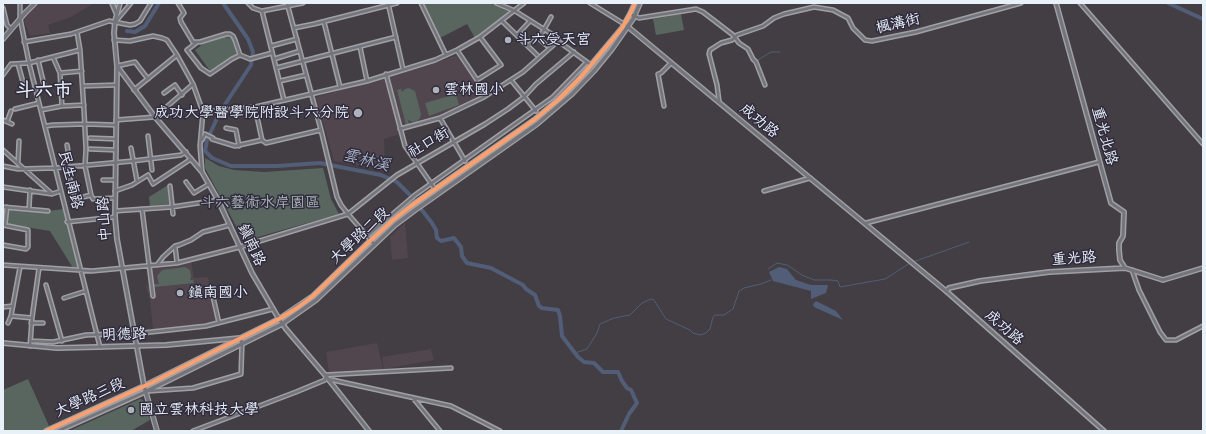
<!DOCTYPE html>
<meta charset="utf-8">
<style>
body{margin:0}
#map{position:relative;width:1206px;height:434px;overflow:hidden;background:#433e44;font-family:Itim,sans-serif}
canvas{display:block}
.frame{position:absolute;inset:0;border:4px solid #e8f1f8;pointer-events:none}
</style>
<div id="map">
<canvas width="1206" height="434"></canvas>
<div class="frame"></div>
</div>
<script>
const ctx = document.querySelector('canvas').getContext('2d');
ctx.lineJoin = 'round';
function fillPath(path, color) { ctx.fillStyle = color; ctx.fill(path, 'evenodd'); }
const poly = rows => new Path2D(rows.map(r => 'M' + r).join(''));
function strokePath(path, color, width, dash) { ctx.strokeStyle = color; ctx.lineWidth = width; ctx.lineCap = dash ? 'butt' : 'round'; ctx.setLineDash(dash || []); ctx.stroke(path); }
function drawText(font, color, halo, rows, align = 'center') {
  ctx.font = font + ' Itim,"LXGW WenKai TC",sans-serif'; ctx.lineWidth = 3; ctx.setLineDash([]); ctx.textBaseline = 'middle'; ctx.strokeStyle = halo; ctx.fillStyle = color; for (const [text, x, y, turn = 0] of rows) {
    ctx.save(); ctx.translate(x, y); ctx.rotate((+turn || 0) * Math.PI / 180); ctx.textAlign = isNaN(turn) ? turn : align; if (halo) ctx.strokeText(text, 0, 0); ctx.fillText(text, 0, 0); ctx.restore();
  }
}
fillPath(poly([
 [38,3,94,3,71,17,48,25,50,33,30,36,24,21,30,11],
 [457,55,484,95,436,117,401,127,387,77,430,65],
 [383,77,386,80,400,134,384,139,385,168,380,169,378,162,362,166,334,161,316,97,367,83],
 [405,223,408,258,392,260,390,237],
 [191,261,194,278,208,277,218,321,153,330,150,300,146,286,153,284,151,269],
 [377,343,383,369,329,372,326,352],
 [431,349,434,360,384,369,382,357]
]), '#51454e');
fillPath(poly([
 [422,3,489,3,512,13,475,38,467,24,440,38],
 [681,14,684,30,656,35,653,19],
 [225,37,232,38,237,53,210,71,195,50,203,44],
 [409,88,415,91,421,114,420,118,417,121,413,122,408,120,409,124,406,125,397,90,401,89,402,92,405,89],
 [456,94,459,105,429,116,425,103],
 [205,158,219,166,234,170,264,172,323,168,331,199,339,214,244,241,205,168],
 [168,185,169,204,150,206,149,197],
 [9,208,48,211,64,209,79,268,73,268,50,231,7,224],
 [185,267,190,270,191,277,190,280,193,280,194,283,154,287,154,284,159,284,157,276,162,270],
 [28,379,49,426,59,422,40,431,3,431,3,390],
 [140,399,143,400,150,420,131,431,69,431]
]), '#59665f');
fillPath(poly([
 [779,267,787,269,796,280,811,285,828,285,826,293,811,299,811,291,773,281,769,272],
 [816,301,836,311,843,320,814,307,813,304]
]), '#525d77');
strokePath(poly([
 [756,60,758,60,771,52,780,52],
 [913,262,969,242],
 [768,269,777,263,787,265,802,275,814,280,831,280,838,281,840,287,885,279,910,263],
 [575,353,587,349,597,333,600,324,614,318,630,315,642,303,651,299,654,300,666,319,690,330,693,333,700,335,706,333,710,329,713,317,715,315,724,315,733,309,739,291,744,288,761,284,771,280]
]), '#525d77', 1);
strokePath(poly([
 [223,3,248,39,253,52,251,65,220,112,207,140,205,151,212,158,231,166,277,166,320,163,381,175,397,182,410,195,432,223,436,230,437,238,441,241,454,238,461,247,462,256,467,263,491,268,523,285,526,289,535,295,539,306,542,308,558,310,560,316,562,336,578,357,584,362,594,363,603,372,618,372,622,381,627,388,631,390,637,403,629,414,621,431],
 [1168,3,1203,19],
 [127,31,135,32,145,26,159,3]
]), '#525d77', 4);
const minor = poly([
 [20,3,20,18,29,63,100,347],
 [178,3,184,13,180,18,181,22,193,42,200,42,226,34,230,34,233,36,235,40,240,55,250,59,272,53],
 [248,3,253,8,262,11,303,3],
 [287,3,321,130,337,197,341,205,348,214,374,244],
 [388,3,403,69],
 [421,3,446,55],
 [496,3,515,11,558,38],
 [590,3,624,24],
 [1080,3,1203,144],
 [3,8,7,25,11,29],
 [262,11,284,100],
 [630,14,639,18,696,9,703,12,733,35,739,43,748,49,753,59,756,62,765,85],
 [116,21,131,3],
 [502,21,537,55],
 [324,22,340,87],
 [294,28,314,24,397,3],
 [77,32,80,50,84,111,86,149,85,166,91,195],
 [517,35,530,21],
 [537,37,546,45],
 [114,40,130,41,153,36,162,38,167,40,177,55,193,84,203,112,200,146,202,171],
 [24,42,71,34,109,21,130,25,135,24,140,21,151,3],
 [196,43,187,50,201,68,210,74,232,59,240,55],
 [271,46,297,39],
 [528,46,542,33,551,17],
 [360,47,367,81],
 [457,50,477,80,501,65,480,37],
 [53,57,60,73],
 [274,59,300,51],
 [38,60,44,85],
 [18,64,24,86],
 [117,66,135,62,148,79],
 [276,68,396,37],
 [386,74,405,146,435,189],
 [3,75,11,64,29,63,80,50],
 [511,80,536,111],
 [280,81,306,75],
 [83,86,116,85],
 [134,90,177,55],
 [164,93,175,85,182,95],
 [719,101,717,85,709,54,710,50,721,43,732,40,737,35,763,26,774,18,784,14,814,7,833,10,848,18,853,28,865,40,872,41,916,32,1021,3],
 [62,106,60,73,82,71],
 [664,106,658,74,661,73,671,63],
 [255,107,262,140],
 [15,109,39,103],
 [41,110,62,106,84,105],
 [203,112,255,107,367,81,435,60,457,50,480,37,524,3],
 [440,118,465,161],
 [3,120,12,124],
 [116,120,155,117,193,84],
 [7,122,11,111],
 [46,126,53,125,85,124,116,125],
 [226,128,236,130,239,146],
 [400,129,440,118,484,97,523,72,558,41,591,65],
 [148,136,152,170],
 [90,138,116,139],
 [202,140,205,134,213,138,212,139,235,146,262,140],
 [262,140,266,143,321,130],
 [67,145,69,157,66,158,67,167,75,199,91,195,93,199,115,198],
 [131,148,137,181],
 [90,149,116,150],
 [3,150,52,194],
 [18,162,19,141],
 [3,166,18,169,55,168,133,161,181,155,186,152],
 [103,180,115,180],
 [186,182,194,193,209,184],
 [170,186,173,214],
 [3,187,52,194,61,191],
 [115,191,132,185,148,175,153,184,191,159],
 [764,191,810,178],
 [3,207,48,211],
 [29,209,30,190],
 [142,209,153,296],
 [115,211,172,207,218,200],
 [67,222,115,217],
 [866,223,1099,162],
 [3,225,28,230,28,247,26,249,3,245],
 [5,225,7,207],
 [367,236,415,195,553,97,587,62],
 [175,246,177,263],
 [3,265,92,271,177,263,240,247,348,214,397,175,485,124,508,109,524,97,536,84,574,52],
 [157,265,163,257,175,246,179,245,191,240,203,232,230,225],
 [20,267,11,316,32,318,30,346],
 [1132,270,1139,290,1160,332,1166,340,1176,340,1203,326],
 [46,285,62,341],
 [211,288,219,323],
 [64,298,86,291],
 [3,307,13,306],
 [32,318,39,268],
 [8,323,11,316],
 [31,323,43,323],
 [31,341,53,342,86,335,142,333,206,326,273,309],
 [325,375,451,368],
 [328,379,451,406,500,431],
 [149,391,193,388,241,374,242,343],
 [413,398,440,431],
 [193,431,296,392,325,380,326,377]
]);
const tertiary = poly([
 [112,3,117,15],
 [1056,3,1111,203,1124,212,1123,236,1119,243,1119,250,1120,260,1125,268],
 [117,66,155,117,202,172,218,200,252,273,279,319],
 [946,291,949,288,980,281,1049,272,1125,268,1163,280,1203,268],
 [46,431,144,386,117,239,115,217,117,66,114,33,115,21,120,3],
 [58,431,145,392]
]);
const secondary = poly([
 [627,26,946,291,1104,431],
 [279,319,286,329,325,375,369,431],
 [3,343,57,348,97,347,166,345,240,338,242,343]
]);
const primary = poly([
 [3,39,25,13,35,3],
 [145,392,282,324,316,300,395,225,415,210,537,124,572,94,594,71,612,49,633,19,640,3],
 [157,431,144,386,279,319,313,296,371,240,393,220,411,206,534,120,558,100,580,78,622,28,630,14,635,3]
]);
strokePath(minor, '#a0a0a4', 5.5);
strokePath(tertiary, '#a0a0a4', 6);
strokePath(secondary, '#a0a0a4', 6);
strokePath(primary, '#a0a0a4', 6);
strokePath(minor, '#74757c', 2.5);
strokePath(tertiary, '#74757c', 3);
strokePath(secondary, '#74757c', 3);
strokePath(primary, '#74757c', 3.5);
strokePath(poly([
 [46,431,151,383,279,319,297,308,313,296,371,240,393,220,411,206,534,120,558,100,580,78,622,28,630,14,635,3]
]), '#fca06f', 4);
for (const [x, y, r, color] of [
 [508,40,4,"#aeb2b9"],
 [436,90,4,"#aeb2b9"],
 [358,113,5,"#aeb2b9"],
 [180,293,4,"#aeb2b9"],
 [131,410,4,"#aeb2b9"]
]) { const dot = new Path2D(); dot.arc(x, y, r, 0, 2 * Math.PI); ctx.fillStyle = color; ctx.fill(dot); strokePath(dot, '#2f2a3d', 1.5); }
drawText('15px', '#e8f1f8', '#2f2a3d', [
 ["楓溝街",898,24,-13],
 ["成功路",759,121,39],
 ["重光北路",1104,136,75],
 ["社口街",429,143,-30],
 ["民生南路",70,180,76],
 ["中山路",105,219,-94],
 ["大學路二段",360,236,-43],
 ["鎮南路",251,245,65],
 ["重光路",1074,259,-4],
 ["成功路",1004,328,41],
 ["明德路",124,335,-2],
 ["大學路三段",90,398,-24]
]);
drawText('15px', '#e8f1f8', '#2f2a3d', [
 ["斗六受天宮",516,40],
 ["雲林國小",444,90],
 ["成功大學醫學院附設斗六分院",349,113,"right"],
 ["鎮南國小",188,293],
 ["國立雲林科技大學",139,410]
], 'left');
drawText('15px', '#a9b5b5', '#2f2a3d', [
 ["斗六藝術水岸園區",260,203]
]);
drawText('italic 16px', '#acb7c6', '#2f2a3d', [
 ["雲林溪",366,161,14]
]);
drawText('bold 19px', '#e8f1f8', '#2f2a3d', [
 ["斗六市",44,91]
]);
</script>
